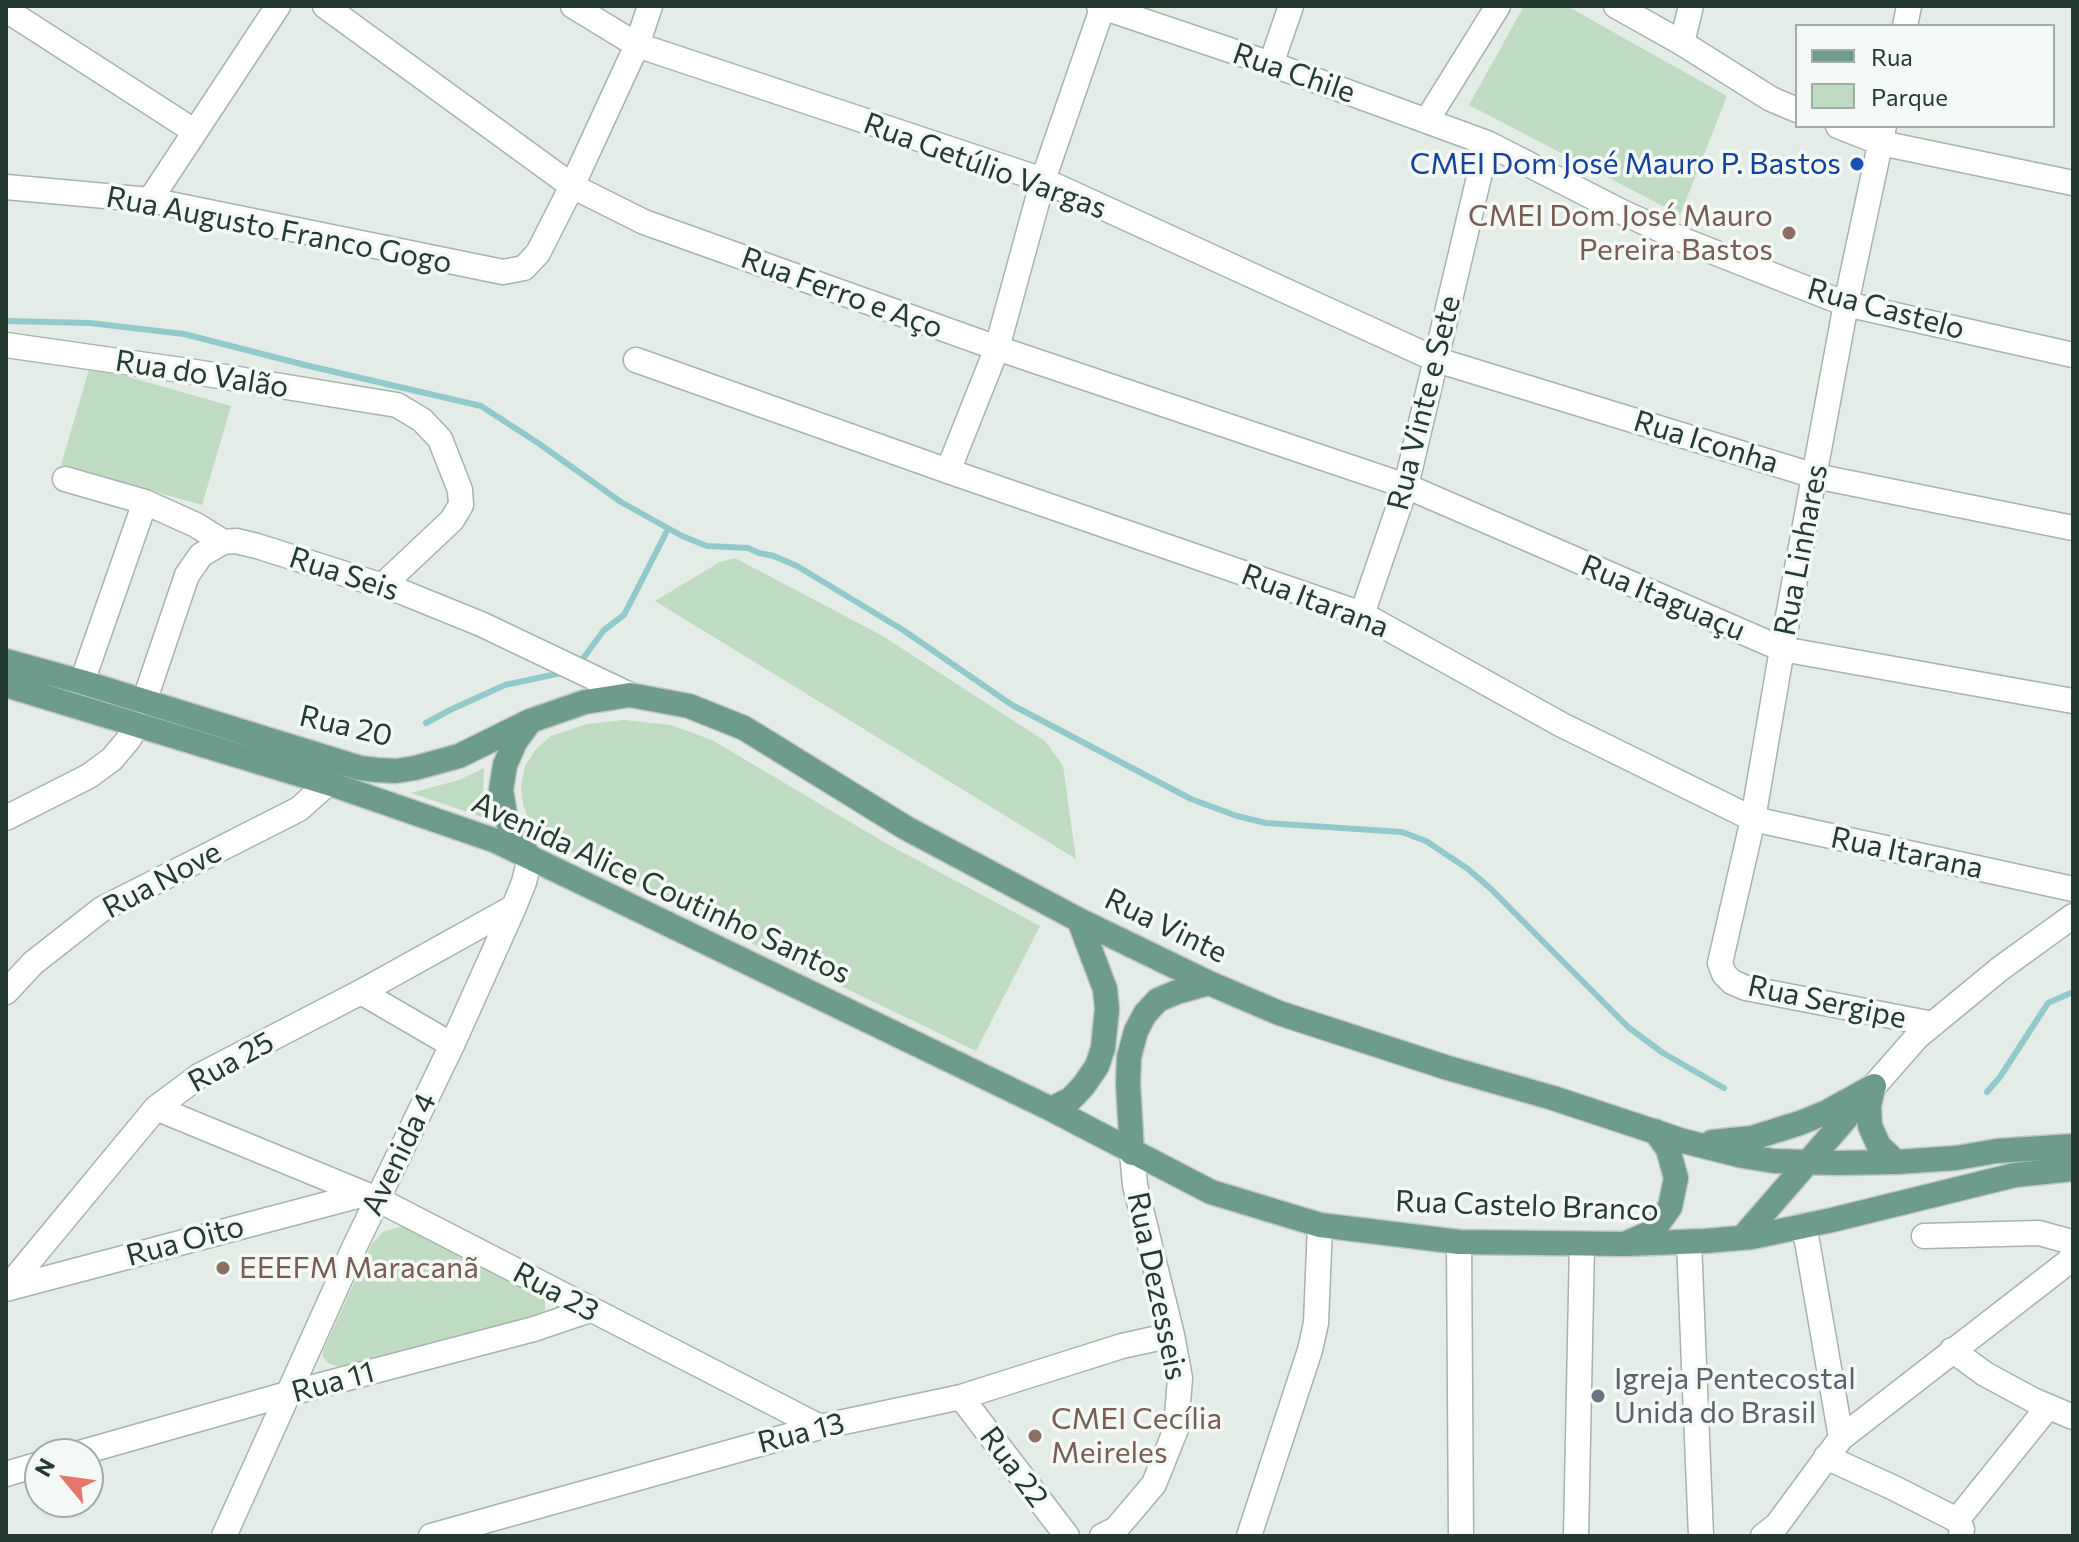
<!DOCTYPE html>
<meta charset="utf-8">
<style>
body{margin:0}
#map{position:relative;width:2079px;height:1542px;overflow:hidden;background:#e4ece7;font-family:Commissioner,sans-serif}
canvas{display:block}
.frame{position:absolute;inset:0;border:8px solid #253b32;pointer-events:none}
.legend{position:absolute;left:1795px;top:24px;width:260px;height:104px;box-sizing:border-box;background:#f4f9f6;border:2px solid #a1ada8;margin:0;padding:10px 14px;list-style:none;font-size:24px;color:#253b32}
.legend li{display:flex;align-items:center;gap:16px;height:40px}
.legend b{width:40px;border:2px solid #a1ada8}
.north{position:absolute;left:24px;top:1438px;width:80px;height:80px;box-sizing:border-box;background:#f4f9f6;border:2px solid #a1ada8;border-radius:50%;rotate:299deg;font-size:22px;font-weight:700;line-height:32px;text-align:center;color:#253b32}
.north::after{content:'';display:block;margin:auto;width:28px;height:36px;background:#e4776a;clip-path:polygon(50% 0,100% 100%,50% 72%,0 100%)}
</style>
<div id="map">
<canvas width="2079" height="1542"></canvas>
<div class="frame"></div>
<ul class="legend">
<li><b style="height:10px;background:#6d9d8a"></b>Rua</li>
<li><b style="height:22px;background:#bfdbc2"></b>Parque</li>
</ul>
<div class="north">N</div>
</div>
<script>
const ctx = document.querySelector('canvas').getContext('2d');
ctx.lineJoin = 'round';
function fillPath(path, color) { ctx.fillStyle = color; ctx.fill(path, 'evenodd'); }
const poly = rows => new Path2D(rows.map(r => 'M' + r).join(''));
function strokePath(path, color, width, dash) { ctx.strokeStyle = color; ctx.lineWidth = width; ctx.lineCap = dash ? 'butt' : 'round'; ctx.setLineDash(dash || []); ctx.stroke(path); }
function drawText(font, color, halo, rows, align = 'center') {
  ctx.font = font + ' Commissioner,sans-serif'; ctx.lineWidth = 7; ctx.setLineDash([]); ctx.textBaseline = 'middle'; ctx.strokeStyle = halo; ctx.fillStyle = color; for (const [text, x, y, turn = 0] of rows) {
    ctx.save(); ctx.translate(x, y); ctx.rotate((+turn || 0) * Math.PI / 180); ctx.textAlign = isNaN(turn) ? turn : align; if (halo) ctx.strokeText(text, 0, 0); ctx.fillText(text, 0, 0); ctx.restore();
  }
}
fillPath(poly([
 [1524,6,1567,6,1727,96,1680,215,1469,105],
 [90,366,231,406,202,505,61,465],
 [735,558,881,635,1045,741,1063,766,1076,859,655,601,720,562],
 [624,720,671,725,712,740,889,845,1040,926,976,1051,699,918,544,838,531,824,523,805,521,786,525,766,536,749,551,736,587,724],
 [484,768,483,794,488,819,411,793,459,780],
 [399,1227,407,1228,542,1296,545,1301,545,1310,539,1316,344,1369,328,1363,323,1357,323,1351,372,1244,383,1232]
]), '#bfdbc2');
strokePath(poly([
 [6,321,90,323,184,334,305,365,481,406,538,443,621,502,682,536,707,546,748,548,759,553,774,556,797,566,903,630,1012,705,1191,799,1237,816,1266,823,1402,832,1426,841,1468,869,1491,889,1628,1027,1663,1053,1724,1088],
 [579,664,604,630,624,615,668,529],
 [426,723,450,710,505,685,566,672],
 [1987,1092,2000,1077,2048,1003,2073,992]
]), '#92cacb', 6);
const minor = poly([
 [325,6,572,186,644,222,997,348,1406,486,1782,649,2073,701],
 [573,6,637,45,1043,180,1437,360,1815,476,2073,528],
 [1099,6,1271,64,1487,143,1622,212,1683,240,1846,304,2073,355],
 [1616,6,1682,43,1771,99,1797,110],
 [6,12,14,15,194,131],
 [1905,26,1909,6],
 [1682,43,1691,6],
 [1271,64,1291,6],
 [1427,120,1498,6],
 [1838,126,1881,143,2073,183],
 [1884,126,1846,304,1782,649,1753,819,1720,963,1724,974,1732,982,1746,988,1933,1024],
 [6,187,150,200,503,272,524,268,538,253,572,186,637,45,650,6],
 [150,200,278,6],
 [6,345,195,372,397,405,422,420,440,439,460,490,461,505,452,520,383,585],
 [636,360,948,471,1362,614,1562,725,1753,819,2073,889],
 [948,471,997,348,1043,180,1103,6],
 [65,479,145,502,196,525,223,542],
 [1362,614,1406,486,1487,143],
 [82,682,145,502],
 [144,702,187,575,201,555,223,542,236,541,257,546,402,592,481,624,630,695],
 [6,818,89,776,112,759,128,740,137,726],
 [6,992,33,963,102,909,299,809,328,783],
 [361,992,452,1045],
 [1874,1086,1917,1037,2001,968,2073,916],
 [156,1108,377,1199,820,1427],
 [1802,1226,1807,1241,1841,1438],
 [1924,1236,2039,1233,2068,1241,2073,1247],
 [1459,1242,1461,1536],
 [1689,1242,1701,1536],
 [7,1288,156,1108,199,1076,361,992,514,907],
 [6,1289,365,1194],
 [1952,1350,1985,1374,2033,1400,2073,1417],
 [961,1397,1067,1536],
 [76,1454,287,1394,534,1329,590,1310],
 [1826,1457,1894,1488,1957,1520,1962,1529,1961,1536],
 [6,1474,40,1464],
 [1957,1520,2048,1407],
 [224,1536,354,1248,452,1045,514,907,524,882,530,858],
 [431,1536,820,1427,961,1397,1122,1346,1172,1335],
 [1102,1536,1116,1529,1154,1484,1176,1429,1180,1378,1172,1335,1135,1185,1132,1153],
 [1249,1536,1310,1350,1316,1323,1320,1225],
 [1576,1536,1582,1244],
 [1763,1536,1777,1525,1841,1438,2068,1262,2073,1254,2073,1247]
]);
const major = poly([
 [6,661,82,682,360,768,377,770,396,771,415,768,459,756,530,721,585,702,630,695,689,706,744,728,906,828,1079,920,1209,983,1279,1013,1448,1068,1553,1098,1683,1141,1743,1156,1774,1161,1835,1163,1896,1162,1956,1158,1997,1151,2073,1146],
 [6,685,328,783,496,841,1051,1109,1211,1192,1320,1225,1459,1242,1625,1244,1705,1241,1752,1237,1832,1220,2015,1175,2073,1169],
 [529,723,515,742,505,765,501,790,505,815,515,838,529,856],
 [1873,1088,1869,1106,1870,1126,1879,1146,1896,1162],
 [1051,1109,1071,1099,1084,1085,1097,1066,1103,1048,1107,1009,1105,989,1079,920],
 [1712,1142,1752,1138,1800,1123,1827,1112,1874,1086],
 [1132,1153,1128,1083,1129,1057,1136,1031,1145,1014,1158,1000,1177,992,1209,983],
 [1742,1238,1861,1101],
 [1627,1243,1652,1232,1670,1207,1676,1178,1668,1149,1655,1131]
]);
strokePath(minor, '#a7b3ad', 27);
strokePath(major, '#c2c8c6', 27);
strokePath(minor, '#fff', 24);
strokePath(major, '#6d9d8a', 24);
for (const [x, y, r, color] of [
 [1857,164,8,"#1a4fb4"],
 [1789,233,8,"#8d6e63"],
 [223,1268,8,"#8d6e63"],
 [1598,1396,8,"#6b7280"],
 [1035,1436,8,"#8d6e63"]
]) { const dot = new Path2D(); dot.arc(x, y, r, 0, 2 * Math.PI); ctx.fillStyle = color; ctx.fill(dot); strokePath(dot, '#f4f9f6', 3); }
drawText('30px', '#253b32', '#f4f9f6', [
 ["Rua Chile",1294,73,19],
 ["Rua Getúlio Vargas",985,166,20],
 ["Rua Augusto Franco Gogo",279,230,11],
 ["Rua Ferro e Aço",842,293,20],
 ["Rua Castelo",1886,309,15],
 ["Rua do Valão",202,374,9],
 ["Rua Vinte e Sete",1424,403,-76],
 ["Rua Iconha",1706,442,17],
 ["Rua Linhares",1801,550,-79],
 ["Rua Seis",344,574,18],
 ["Rua Itaguaçu",1663,598,23],
 ["Rua Itarana",1315,601,21],
 ["Rua 20",346,726,13],
 ["Rua Itarana",1907,853,12],
 ["Rua Nove",162,880,-28],
 ["Avenida Alice Coutinho Santos",661,888,25],
 ["Rua Vinte",1166,926,26],
 ["Rua Sergipe",1827,1002,12],
 ["Rua 25",231,1062,-29],
 ["Avenida 4",399,1154,-64],
 ["Rua Castelo Branco",1527,1206,2],
 ["Rua Oito",185,1241,-15],
 ["Rua Dezesseis",1157,1286,78],
 ["Rua 23",556,1292,28],
 ["Rua 11",333,1382,-15],
 ["Rua 13",801,1433,-14],
 ["Rua 22",1014,1467,53]
]);
drawText('30px', '#164399', '#f4f9f6', [
 ["CMEI Dom José Mauro P. Bastos",1841,164]
], 'right');
drawText('30px', '#785e54', '#f4f9f6', [
 ["CMEI Dom José Mauro",1773,216,"right"],
 ["Pereira Bastos",1773,250,"right"],
 ["EEEFM Maracanã",239,1268],
 ["CMEI Cecília",1051,1419],
 ["Meireles",1051,1453]
], 'left');
drawText('30px', '#5b616d', '#f4f9f6', [
 ["Igreja Pentecostal",1614,1379],
 ["Unida do Brasil",1614,1413]
], 'left');
</script>
